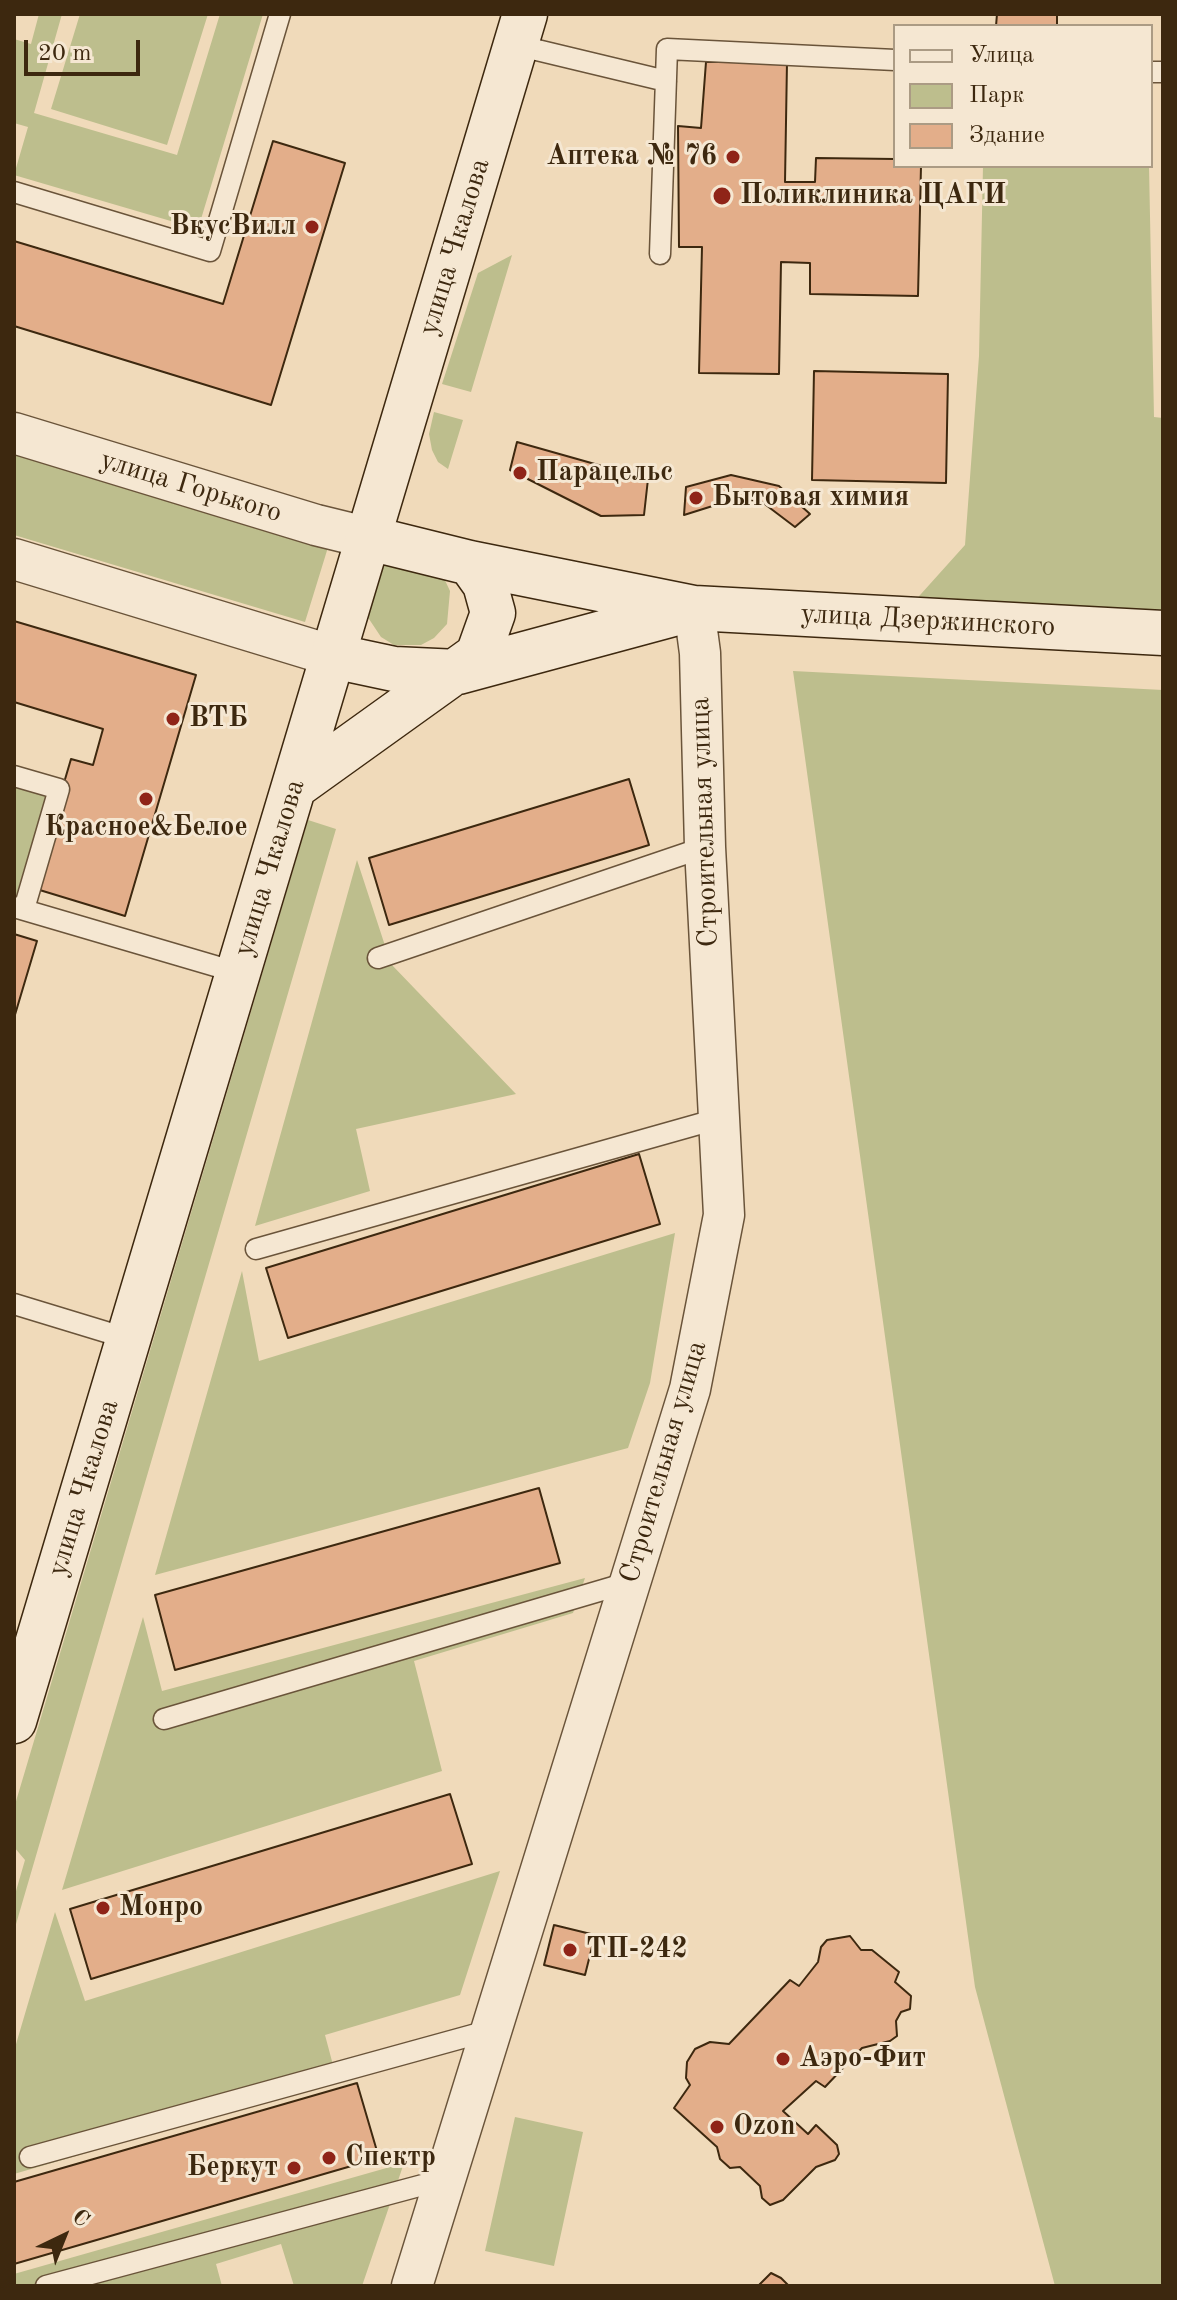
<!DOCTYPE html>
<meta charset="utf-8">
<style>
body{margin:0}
#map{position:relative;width:1177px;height:2300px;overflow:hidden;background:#f0daba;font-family:"Old Standard TT",serif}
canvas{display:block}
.frame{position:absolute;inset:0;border:16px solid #3d280f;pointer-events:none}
.legend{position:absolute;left:893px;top:24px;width:260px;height:144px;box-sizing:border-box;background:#f5e7d2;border:2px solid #ab9b84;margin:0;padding:10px 14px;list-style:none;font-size:24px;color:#3d280f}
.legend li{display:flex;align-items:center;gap:16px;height:40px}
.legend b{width:40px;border:2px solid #ab9b84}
.north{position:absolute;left:24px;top:2196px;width:80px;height:80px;-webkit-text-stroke:6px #f5e7d2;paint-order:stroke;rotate:43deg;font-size:22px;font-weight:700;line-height:32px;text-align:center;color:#3d280f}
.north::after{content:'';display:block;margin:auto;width:28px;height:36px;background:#3d280f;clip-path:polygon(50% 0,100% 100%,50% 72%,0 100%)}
.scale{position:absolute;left:24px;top:40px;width:116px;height:36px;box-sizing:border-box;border:4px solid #3d280f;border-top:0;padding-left:10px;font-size:24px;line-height:28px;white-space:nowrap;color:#3d280f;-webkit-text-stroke:6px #f5e7d2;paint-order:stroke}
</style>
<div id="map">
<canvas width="1177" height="2300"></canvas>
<div class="frame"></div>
<ul class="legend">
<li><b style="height:10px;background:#f5e7d2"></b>Улица</li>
<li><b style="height:22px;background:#bdbe8d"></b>Парк</li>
<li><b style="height:22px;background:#e3ae8a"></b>Здание</li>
</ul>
<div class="north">С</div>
<div class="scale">20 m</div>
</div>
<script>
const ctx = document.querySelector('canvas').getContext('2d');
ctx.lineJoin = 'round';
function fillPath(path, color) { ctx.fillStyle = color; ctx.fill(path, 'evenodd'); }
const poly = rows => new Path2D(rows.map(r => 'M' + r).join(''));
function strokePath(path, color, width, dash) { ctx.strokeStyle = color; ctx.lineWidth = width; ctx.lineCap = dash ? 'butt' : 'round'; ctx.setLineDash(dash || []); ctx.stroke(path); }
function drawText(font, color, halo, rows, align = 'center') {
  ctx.font = font + ' "Old Standard TT",serif'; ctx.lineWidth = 6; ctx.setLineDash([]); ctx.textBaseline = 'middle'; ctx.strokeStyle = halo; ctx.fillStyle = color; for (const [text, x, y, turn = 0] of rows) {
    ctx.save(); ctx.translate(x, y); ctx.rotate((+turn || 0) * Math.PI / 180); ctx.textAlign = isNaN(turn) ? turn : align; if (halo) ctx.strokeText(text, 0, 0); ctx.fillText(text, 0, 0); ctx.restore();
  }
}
fillPath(poly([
 [39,14,62,14,34,113,177,155,220,14,263,14,198,229,14,175,28,127,14,123,14,39,31,44],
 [80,14,208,14,167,145,51,109],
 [983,166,1149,166,1154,417,1163,418,1163,614,912,604,965,545,979,356],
 [512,255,471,392,442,384,478,273],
 [434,412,463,420,448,469,438,462,432,450,429,434],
 [14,450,329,544,305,622,14,535],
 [393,561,443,576,450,591,447,624,434,638,421,645,394,645,381,637,365,613,382,567],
 [793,671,1163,690,1163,2286,1055,2286,975,1987],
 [14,784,47,793,16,896,14,895],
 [308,820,336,829,14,1931,14,1898,25,1860,14,1847,14,1808],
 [357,860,391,964,516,1094,356,1129,370,1191,255,1226],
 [675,1233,650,1383,628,1448,155,1575,242,1271,259,1361],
 [585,1578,573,1613,414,1661,442,1771,62,1890,143,1617,162,1691],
 [500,1871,460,1995,325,2035,337,2080,14,2174,14,2051,55,1912,85,2001],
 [515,2117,583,2132,554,2266,485,2251],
 [404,2163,362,2286,294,2286,281,2244,216,2264,222,2286,14,2286,14,2274]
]), '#bdbe8d');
const building = poly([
 [997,14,1057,14,1057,26,996,26,997,14],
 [706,62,787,62,785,182,815,182,816,158,895,159,895,166,921,166,918,296,810,294,810,263,781,262,779,374,699,373,702,247,679,247,678,126,701,128,706,62],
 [273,141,345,163,271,405,14,326,14,241,223,304,273,141],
 [814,371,948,374,946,483,812,480,814,371],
 [517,442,648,479,644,515,601,516,510,470,517,442],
 [731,475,779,486,810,514,795,527,762,502,738,498,684,515,686,487,731,475],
 [14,621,196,675,125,916,33,888,71,759,93,765,103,729,14,702,14,621],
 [629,779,649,845,389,925,369,858,629,779],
 [14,934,37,941,14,1018,14,934],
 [639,1154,660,1224,288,1338,266,1268,639,1154],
 [539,1488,560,1563,175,1670,155,1595,539,1488],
 [450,1794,472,1864,91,1979,70,1909,450,1794],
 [554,1925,595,1935,585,1975,544,1965,554,1925],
 [850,1936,861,1950,872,1950,899,1972,895,1982,911,1996,910,2009,901,2012,896,2021,897,2036,890,2041,862,2048,825,2087,816,2081,783,2111,808,2134,816,2125,837,2145,839,2154,835,2160,816,2167,783,2200,770,2205,762,2198,760,2186,740,2167,730,2168,720,2159,717,2147,674,2108,690,2085,686,2078,687,2062,695,2049,710,2042,729,2044,790,1980,799,1986,818,1962,821,1947,827,1940,850,1936],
 [357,2083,379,2158,14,2264,14,2182,357,2083],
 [771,2273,781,2278,789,2286,758,2286,771,2273]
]);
fillPath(building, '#e3ae8a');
strokePath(building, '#3d280f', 2);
const lane = poly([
 [516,45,666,81],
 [1151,72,1163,72],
 [14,192,210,251,280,14],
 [660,254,667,49,895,60],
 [14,776,59,789,24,909],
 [14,907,239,973],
 [378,958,705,847],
 [256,1249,717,1119],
 [14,1304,129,1339],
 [164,1719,630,1582],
 [30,2157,491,2030],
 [46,2286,434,2182,443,2185]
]);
const street = poly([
 [14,433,316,525,369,538],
 [14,559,333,656],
 [412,2286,690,1389,724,1215,705,847,700,653,694,608]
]);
const secondary = poly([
 [369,538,470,563,694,608,1163,633],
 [333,656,394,669,458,672,684,611],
 [294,787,478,655,493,613,485,584,470,563],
 [14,1721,525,14]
]);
strokePath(lane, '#6a543a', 23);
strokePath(street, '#6a543a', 43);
strokePath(secondary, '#3d280f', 47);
strokePath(lane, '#f5e7d2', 20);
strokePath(street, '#f5e7d2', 40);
strokePath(secondary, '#f5e7d2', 44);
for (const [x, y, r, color] of [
 [733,157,8,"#8f2418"],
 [722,196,10,"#8f2418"],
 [312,227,8,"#8f2418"],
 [520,473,8,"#8f2418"],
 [696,498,8,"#8f2418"],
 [173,719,8,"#8f2418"],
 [146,799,8,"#8f2418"],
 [103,1908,8,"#8f2418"],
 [570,1950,8,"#8f2418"],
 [783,2059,8,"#8f2418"],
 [717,2127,8,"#8f2418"],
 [329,2158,8,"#8f2418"],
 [294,2168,8,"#8f2418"]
]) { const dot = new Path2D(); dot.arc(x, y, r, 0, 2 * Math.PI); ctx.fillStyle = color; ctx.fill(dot); strokePath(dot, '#f5e7d2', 3); }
drawText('bold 28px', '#3d280f', '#f5e7d2', [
 ["Аптека № 76",717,157,"right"],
 ["Поликлиника ЦАГИ",740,196],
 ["ВкусВилл",296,227,"right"],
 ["Парацельс",536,473],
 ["Бытовая химия",712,498],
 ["ВТБ",189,719],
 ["Красное&Белое",146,828,"center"],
 ["Монро",119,1908],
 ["ТП-242",586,1950],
 ["Аэро-Фит",799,2059],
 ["Ozon",733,2127],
 ["Спектр",345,2158],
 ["Беркут",278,2168,"right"]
], 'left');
drawText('28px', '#3d280f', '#f5e7d2', [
 ["улица Чкалова",455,247,-73],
 ["улица Горького",191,487,17],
 ["улица Дзержинского",928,621,3],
 ["Строительная улица",705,822,-92],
 ["улица Чкалова",270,868,-73],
 ["Строительная улица",664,1462,-74],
 ["улица Чкалова",84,1488,-73]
]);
</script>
